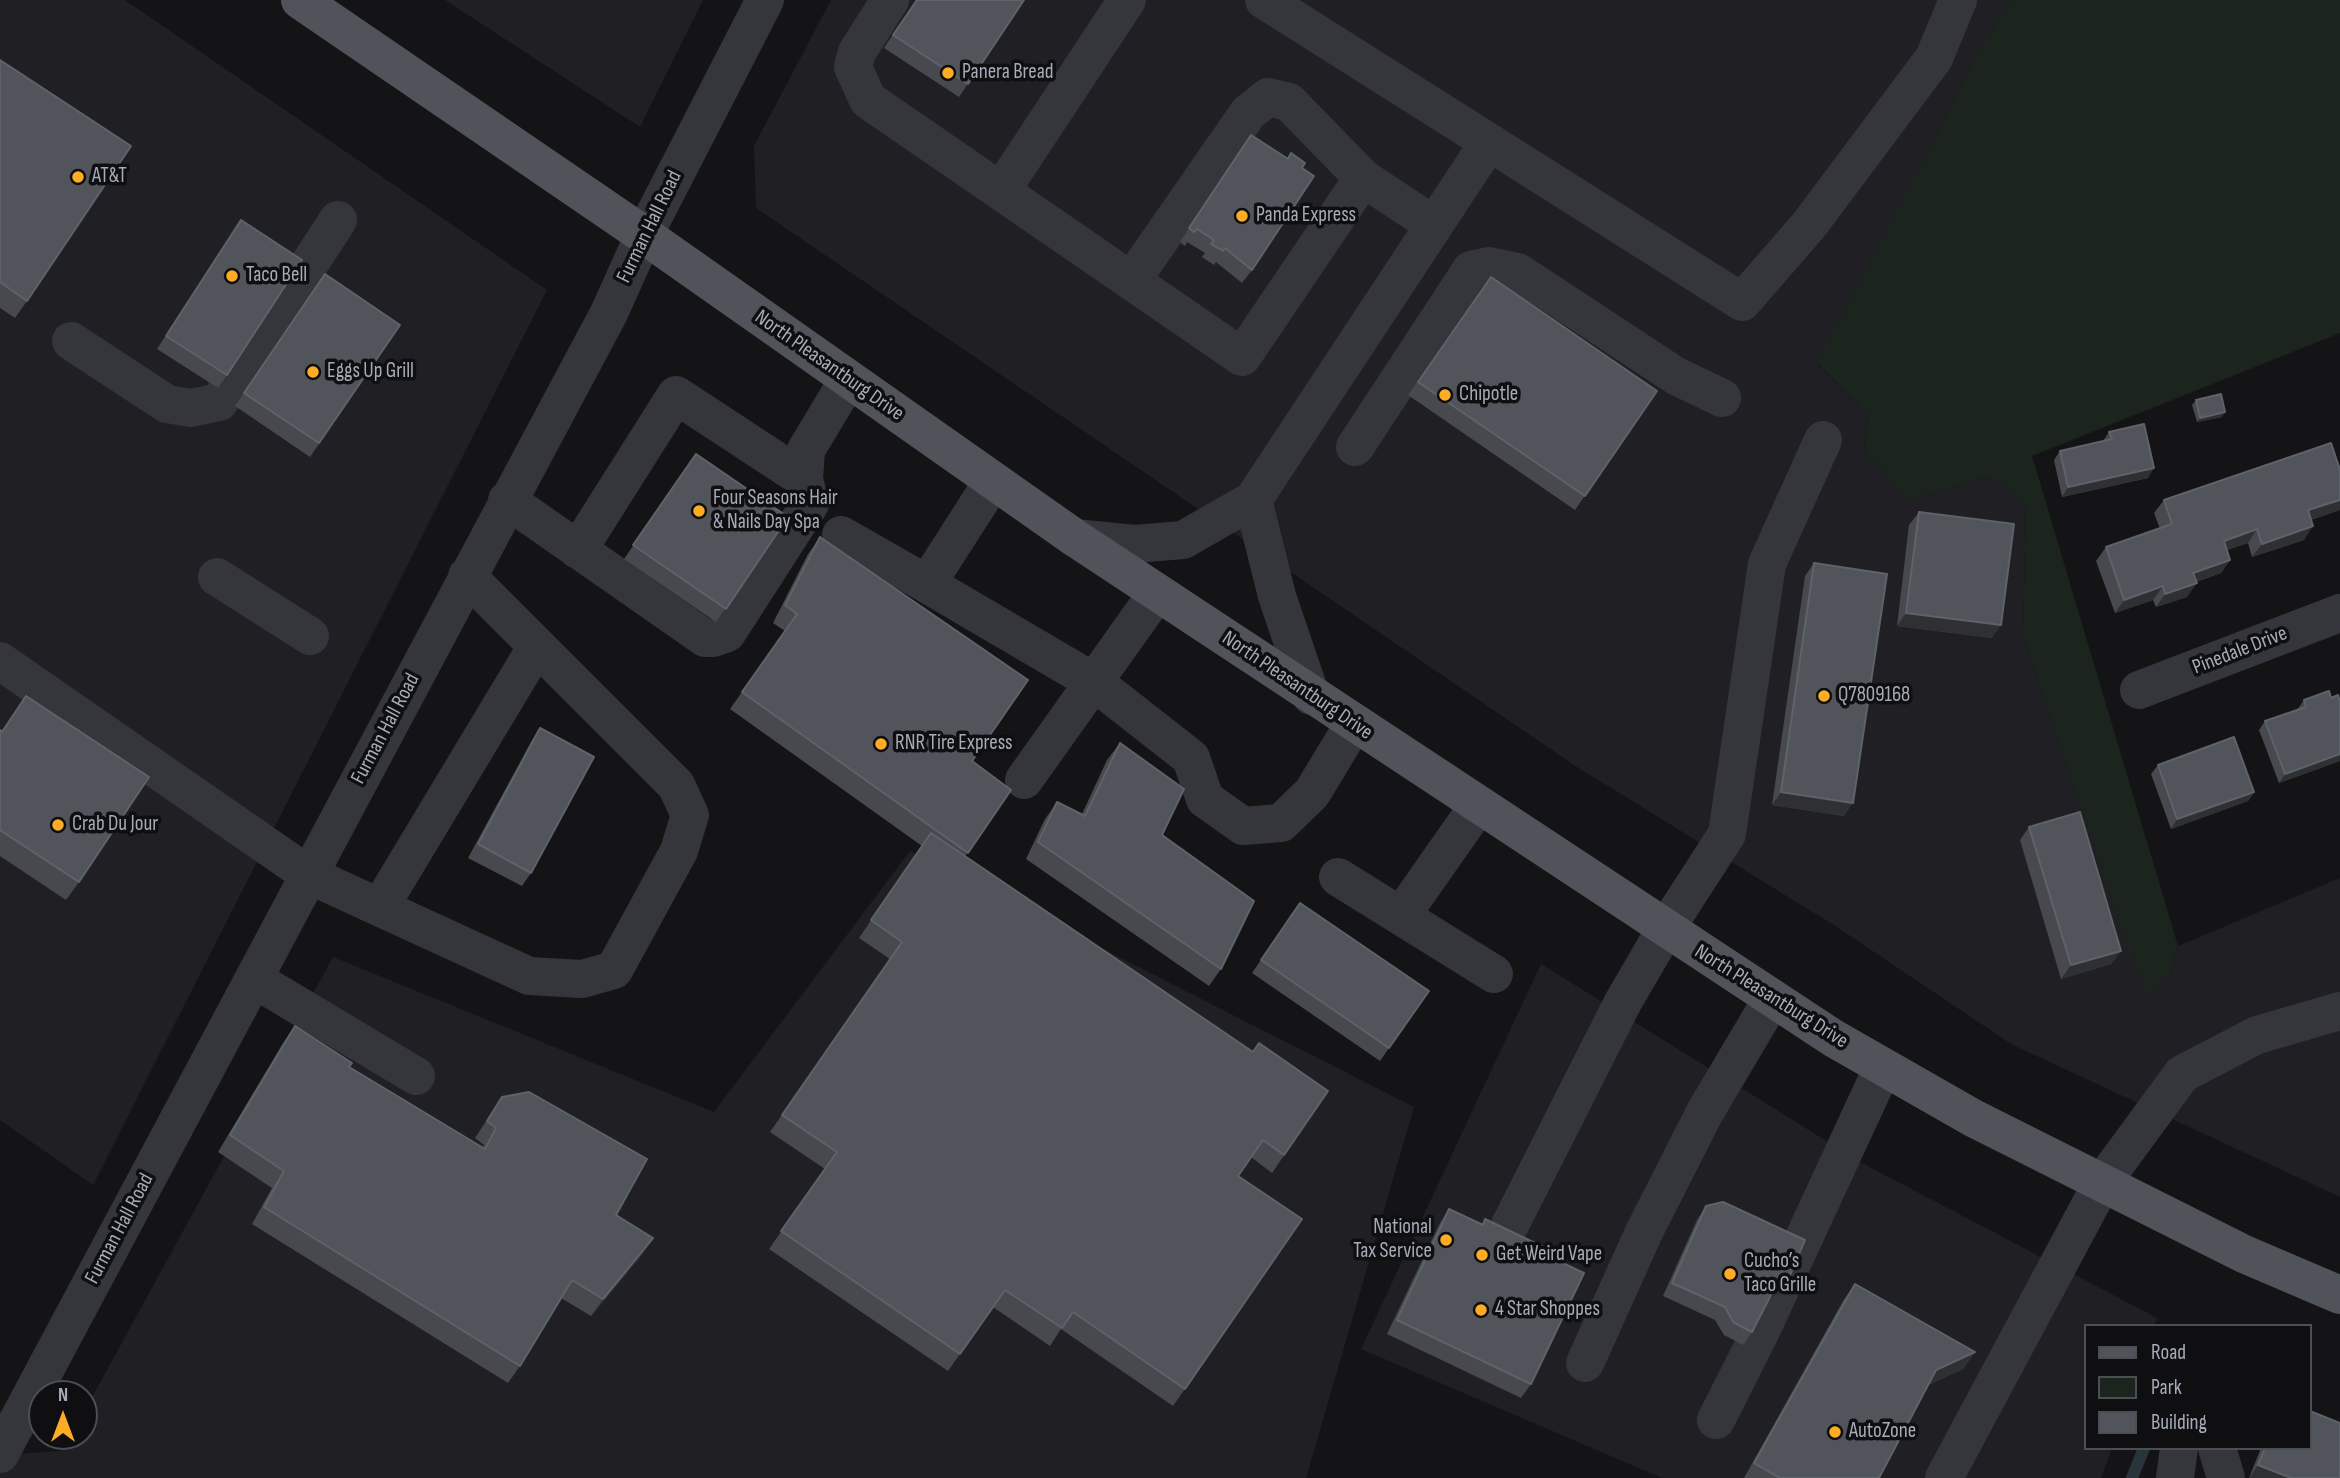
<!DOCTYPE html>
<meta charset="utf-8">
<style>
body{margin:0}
#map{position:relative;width:2340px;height:1478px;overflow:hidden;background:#141416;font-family:"Sofia Sans Condensed",sans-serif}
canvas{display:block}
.legend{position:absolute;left:2084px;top:1324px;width:228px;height:126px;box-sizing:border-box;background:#0f0f11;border:2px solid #4b4e54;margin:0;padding:9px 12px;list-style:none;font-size:21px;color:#a5acb8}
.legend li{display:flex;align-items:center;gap:14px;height:35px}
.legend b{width:35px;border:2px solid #4b4e54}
.north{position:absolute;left:28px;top:1380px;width:70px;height:70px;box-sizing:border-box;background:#0f0f11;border:2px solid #4b4e54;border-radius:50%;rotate:0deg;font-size:19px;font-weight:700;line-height:28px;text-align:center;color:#a5acb8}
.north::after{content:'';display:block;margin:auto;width:24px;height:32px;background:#feac25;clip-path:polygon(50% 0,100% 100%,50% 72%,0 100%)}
</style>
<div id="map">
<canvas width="2340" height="1478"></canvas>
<ul class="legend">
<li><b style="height:9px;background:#51535b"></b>Road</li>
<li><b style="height:19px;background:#1c251d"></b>Park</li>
<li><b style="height:19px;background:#51545a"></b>Building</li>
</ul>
<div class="north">N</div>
</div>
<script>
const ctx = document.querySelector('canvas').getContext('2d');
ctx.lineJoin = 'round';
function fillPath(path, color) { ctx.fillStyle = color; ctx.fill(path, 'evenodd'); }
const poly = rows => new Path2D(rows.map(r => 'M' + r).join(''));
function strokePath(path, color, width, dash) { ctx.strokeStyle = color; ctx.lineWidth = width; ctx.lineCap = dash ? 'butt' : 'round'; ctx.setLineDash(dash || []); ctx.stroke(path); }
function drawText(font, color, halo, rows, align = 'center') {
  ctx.font = font + ' "Sofia Sans Condensed",sans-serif'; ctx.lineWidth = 7; ctx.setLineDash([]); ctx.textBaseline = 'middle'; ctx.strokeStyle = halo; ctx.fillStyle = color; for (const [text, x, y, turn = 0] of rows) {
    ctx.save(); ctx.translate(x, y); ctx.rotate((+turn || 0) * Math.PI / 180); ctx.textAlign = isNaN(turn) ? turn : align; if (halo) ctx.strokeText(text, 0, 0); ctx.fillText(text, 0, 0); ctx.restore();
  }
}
fillPath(poly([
 [0,0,125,0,547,290,93,1185,0,1120],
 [445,0,703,0,640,127],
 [831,0,2011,0,1985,42,1817,364,1868,415,1864,450,1909,500,1991,476,2026,505,2023,635,2146,997,2170,975,2178,946,2340,878,2340,1197,2011,1044,1837,927,1577,767,756,208,754,146],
 [910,851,1414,1107,1306,1478,0,1478,0,1455,62,1451,71,1436,84,1436,84,1412,333,957,714,1112],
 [1541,964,1862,1163,2157,1318,2154,1326,2086,1326,2086,1448,2112,1448,2101,1478,1662,1478,1361,1349]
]), '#202024');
fillPath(poly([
 [2011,0,2340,0,2340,333,2032,456,2178,946,2170,975,2146,998,2023,635,2026,505,1991,476,1909,500,1864,450,1868,415,1817,363,1985,42]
]), '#1c251d');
strokePath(poly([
 [2132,1478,2144,1448]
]), '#2a343b', 12);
strokePath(poly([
 [890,0,857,52,853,67,868,100,1242,357,1363,178],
 [1264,0,1742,302,1809,225,1934,58,1958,0],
 [1001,191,1127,0],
 [1132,280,1248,113,1268,97,1289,102,1363,178,1434,225],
 [71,341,167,404,191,408,219,402,338,220],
 [1355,447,1471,270,1489,266,1518,272,1676,376,1722,398],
 [993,481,927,584,1094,682,1191,758,1205,799,1243,826,1281,823,1312,793,1353,725],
 [507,500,705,638,713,638,727,633,810,504,804,479,806,450,848,380],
 [1253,500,1277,596,1311,696],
 [841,535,927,584],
 [1075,538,1134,544,1183,540,1253,500,1489,142],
 [578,550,676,395,804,479],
 [217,577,310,636],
 [0,661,309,875,529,976,582,979,614,970,679,851,690,815,676,785,467,576],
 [2139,690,2340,613],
 [1024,780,1157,593],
 [1338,877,1494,974],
 [380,907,537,646],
 [1401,916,1478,806],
 [254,979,416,1076],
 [1510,1225,1623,1002,1665,930,1727,834,1767,564,1823,440],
 [1585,1363,1644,1232,1705,1112,1772,999],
 [1716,1420,1760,1333,1883,1067],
 [2217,1448,2226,1478],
 [0,1454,609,313,644,235,765,0],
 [1944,1478,2102,1183,2182,1074,2257,1035,2340,1011],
 [2175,1478,2179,1448]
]), '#35363c', 38);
strokePath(poly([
 [300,0,644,235,1075,538,1833,1038,1973,1118,2244,1254,2340,1295]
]), '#51535b', 38);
fillPath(poly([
 [916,0,1024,0,959,97,884,48],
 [0,60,27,301,15,318,0,308],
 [1242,148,1287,158,1291,153,1302,168,1252,270,1242,283,1216,262,1214,265,1202,257,1205,253,1187,242,1185,246,1180,242],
 [241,220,227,375,218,388,157,349],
 [325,274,400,325,310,457,235,406],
 [1491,277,1657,391,1575,510,1408,395],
 [2196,400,2222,417,2197,422,2192,405],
 [2109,432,2148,478,2062,497,2054,460,2060,451,2103,441],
 [696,454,788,517,716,622,624,559],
 [2164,500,2340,510,2311,520,2304,540,2252,557,2248,543,2227,550,2230,560,2221,573,2196,582,2187,597,2156,607,2153,600,2115,613,2096,561,2106,547,2160,529,2154,513],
 [1919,512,1992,638,1897,626,1909,525],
 [820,537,972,761,1011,790,965,856,1253,1052,1328,1091,1272,1173,1251,1157,1238,1176,1302,1219,1173,1406,1061,1329,1050,1346,993,1307,948,1371,769,1249,825,1169,770,1132,890,959,859,938,922,846,730,709,785,631,773,623,808,554],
 [1814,563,1844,816,1772,805,1805,576],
 [2331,698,2340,702,2340,761,2279,783,2259,730,2265,721,2297,710,2304,700],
 [540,728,531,873,522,886,468,858,531,742],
 [0,730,79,882,66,900,0,856],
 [1120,743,1221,969,1209,986,1026,859,1045,819,1057,802,1082,814,1107,760],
 [2158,765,2254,792,2248,801,2171,829,2151,774],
 [2029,827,2121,951,2111,964,2061,979,2020,840],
 [1300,903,1429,991,1380,1061,1252,973],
 [295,1026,349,1067,482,1148,484,1145,475,1138,502,1097,616,1215,653,1238,641,1256,591,1316,561,1298,520,1366,508,1383,252,1224,272,1188,218,1152,283,1043],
 [1706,1206,1778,1295,1769,1299,1752,1332,1743,1345,1724,1335,1715,1320,1663,1296,1697,1220],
 [1449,1209,1482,1225,1485,1219,1554,1259,1531,1384,1521,1398,1387,1334,1440,1223],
 [1855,1284,1975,1352,1963,1369,1928,1385,1879,1478,1744,1478,1843,1301],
 [2261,1448,2310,1448,2340,1478,2249,1478]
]), '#47494f');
fillPath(poly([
 [2225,412,2222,417,2197,422,2200,418],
 [2154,468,2148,478,2062,497,2068,487],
 [2340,500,2340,510,2298,524,2308,510],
 [2313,526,2304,540,2252,557,2262,544],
 [2257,529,2248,543,2215,554,2224,541],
 [2230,560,2221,573,2183,586,2193,573],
 [2197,583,2187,597,2156,607,2165,594],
 [2163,586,2153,600,2115,613,2124,600],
 [1906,613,2001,625,1992,638,1897,626],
 [2340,754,2340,761,2279,783,2285,774],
 [1781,792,1853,803,1844,816,1772,805],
 [2254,792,2248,801,2171,829,2177,819],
 [2121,951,2111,964,2061,979,2071,965],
 [653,1238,641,1256,591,1316,603,1299],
 [1787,1282,1778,1295,1765,1301,1775,1287],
 [1975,1352,1963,1369,1923,1387,1936,1370],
 [2258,1465,2291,1478,2249,1478]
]), '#2e3033');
const building = poly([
 [917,0,1024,0,968,84,893,35,917,0],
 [0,60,131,146,27,301,0,282,0,60],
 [1251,135,1288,159,1291,153,1305,163,1302,168,1314,176,1252,270,1225,248,1223,251,1211,244,1214,240,1197,229,1194,232,1189,228,1251,135],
 [241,220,302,260,227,375,166,336,241,220],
 [325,274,400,325,319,443,244,393,325,274],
 [1491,277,1657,391,1585,496,1418,382,1491,277],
 [2221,394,2225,412,2200,418,2196,400,2221,394],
 [2144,424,2154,468,2068,487,2060,451,2112,439,2109,432,2144,424],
 [2331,443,2340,470,2340,500,2308,510,2313,526,2262,544,2257,529,2224,541,2230,560,2193,573,2197,583,2165,594,2163,586,2124,600,2106,547,2172,524,2164,500,2331,443],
 [696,454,788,517,726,609,633,545,696,454],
 [1919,512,2014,524,2001,625,1906,613,1919,512],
 [820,537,1028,680,972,761,1011,790,968,853,742,692,797,614,785,605,820,537],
 [1814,563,1887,574,1853,803,1781,792,1814,563],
 [2329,691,2331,698,2338,695,2340,702,2340,754,2285,774,2265,721,2306,707,2304,700,2329,691],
 [26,696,149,777,79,882,0,830,0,730,2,732,26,696],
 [540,728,594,757,531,873,478,844,540,728],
 [2234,737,2254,792,2177,819,2158,765,2234,737],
 [1120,743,1184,789,1162,835,1254,901,1221,969,1038,842,1057,802,1085,816,1120,743],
 [2080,812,2121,951,2071,965,2029,827,2080,812],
 [931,833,1253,1052,1259,1043,1328,1091,1284,1155,1263,1140,1238,1176,1302,1219,1185,1389,1073,1312,1062,1328,1005,1290,960,1354,781,1231,837,1152,782,1115,902,942,871,920,931,833],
 [1300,903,1429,991,1389,1048,1261,960,1300,903],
 [295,1026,352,1063,349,1067,485,1149,496,1128,487,1121,502,1097,529,1092,647,1159,616,1215,653,1238,603,1299,572,1280,520,1366,264,1207,284,1171,230,1135,295,1026],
 [1723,1202,1805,1240,1787,1282,1775,1287,1752,1332,1733,1322,1725,1307,1672,1283,1706,1206,1723,1202],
 [1449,1209,1483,1225,1485,1219,1556,1253,1554,1259,1584,1273,1531,1384,1397,1320,1449,1209],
 [1855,1284,1975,1352,1936,1370,1879,1478,1780,1478,1754,1463,1855,1284],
 [2310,1411,2340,1423,2340,1478,2291,1478,2258,1465,2265,1448,2310,1448,2310,1411]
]);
fillPath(building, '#51545a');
strokePath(building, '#5e6269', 2);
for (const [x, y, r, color] of [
 [948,73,7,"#feac25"],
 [78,177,7,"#feac25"],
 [1242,216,7,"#feac25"],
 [232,276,7,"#feac25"],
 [313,372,7,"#feac25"],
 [1445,395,7,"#feac25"],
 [699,511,7,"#feac25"],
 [1824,696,7,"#feac25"],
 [881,744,7,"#feac25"],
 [58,825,7,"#feac25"],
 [1446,1240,7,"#feac25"],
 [1482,1255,7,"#feac25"],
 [1730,1274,7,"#feac25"],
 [1481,1310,7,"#feac25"],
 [1835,1432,7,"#feac25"]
]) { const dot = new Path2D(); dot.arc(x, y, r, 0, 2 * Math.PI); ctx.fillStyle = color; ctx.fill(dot); strokePath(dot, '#0f0f11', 2.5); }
drawText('21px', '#a5acb8', '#0f0f11', [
 ["Panera Bread",962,73],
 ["AT&T",92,177],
 ["Panda Express",1256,216],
 ["Taco Bell",246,276],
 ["Eggs Up Grill",327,372],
 ["Chipotle",1459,395],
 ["Four Seasons Hair",713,499],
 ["& Nails Day Spa",713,523],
 ["Q7809168",1838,696],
 ["RNR Tire Express",895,744],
 ["Crab Du Jour",72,825],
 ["National",1432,1228,"right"],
 ["Tax Service",1432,1252,"right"],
 ["Get Weird Vape",1496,1255],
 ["Cucho’s",1744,1262],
 ["Taco Grille",1744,1286],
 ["4 Star Shoppes",1495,1310],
 ["AutoZone",1849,1432]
], 'left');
drawText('21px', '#a5acb8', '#0f0f11', [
 ["Furman Hall Road",650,227,-64],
 ["North Pleasantburg Drive",829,366,35],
 ["Pinedale Drive",2240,651,-21],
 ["North Pleasantburg Drive",1297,686,34],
 ["Furman Hall Road",386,729,-62],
 ["North Pleasantburg Drive",1771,997,32],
 ["Furman Hall Road",120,1229,-62]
]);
</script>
